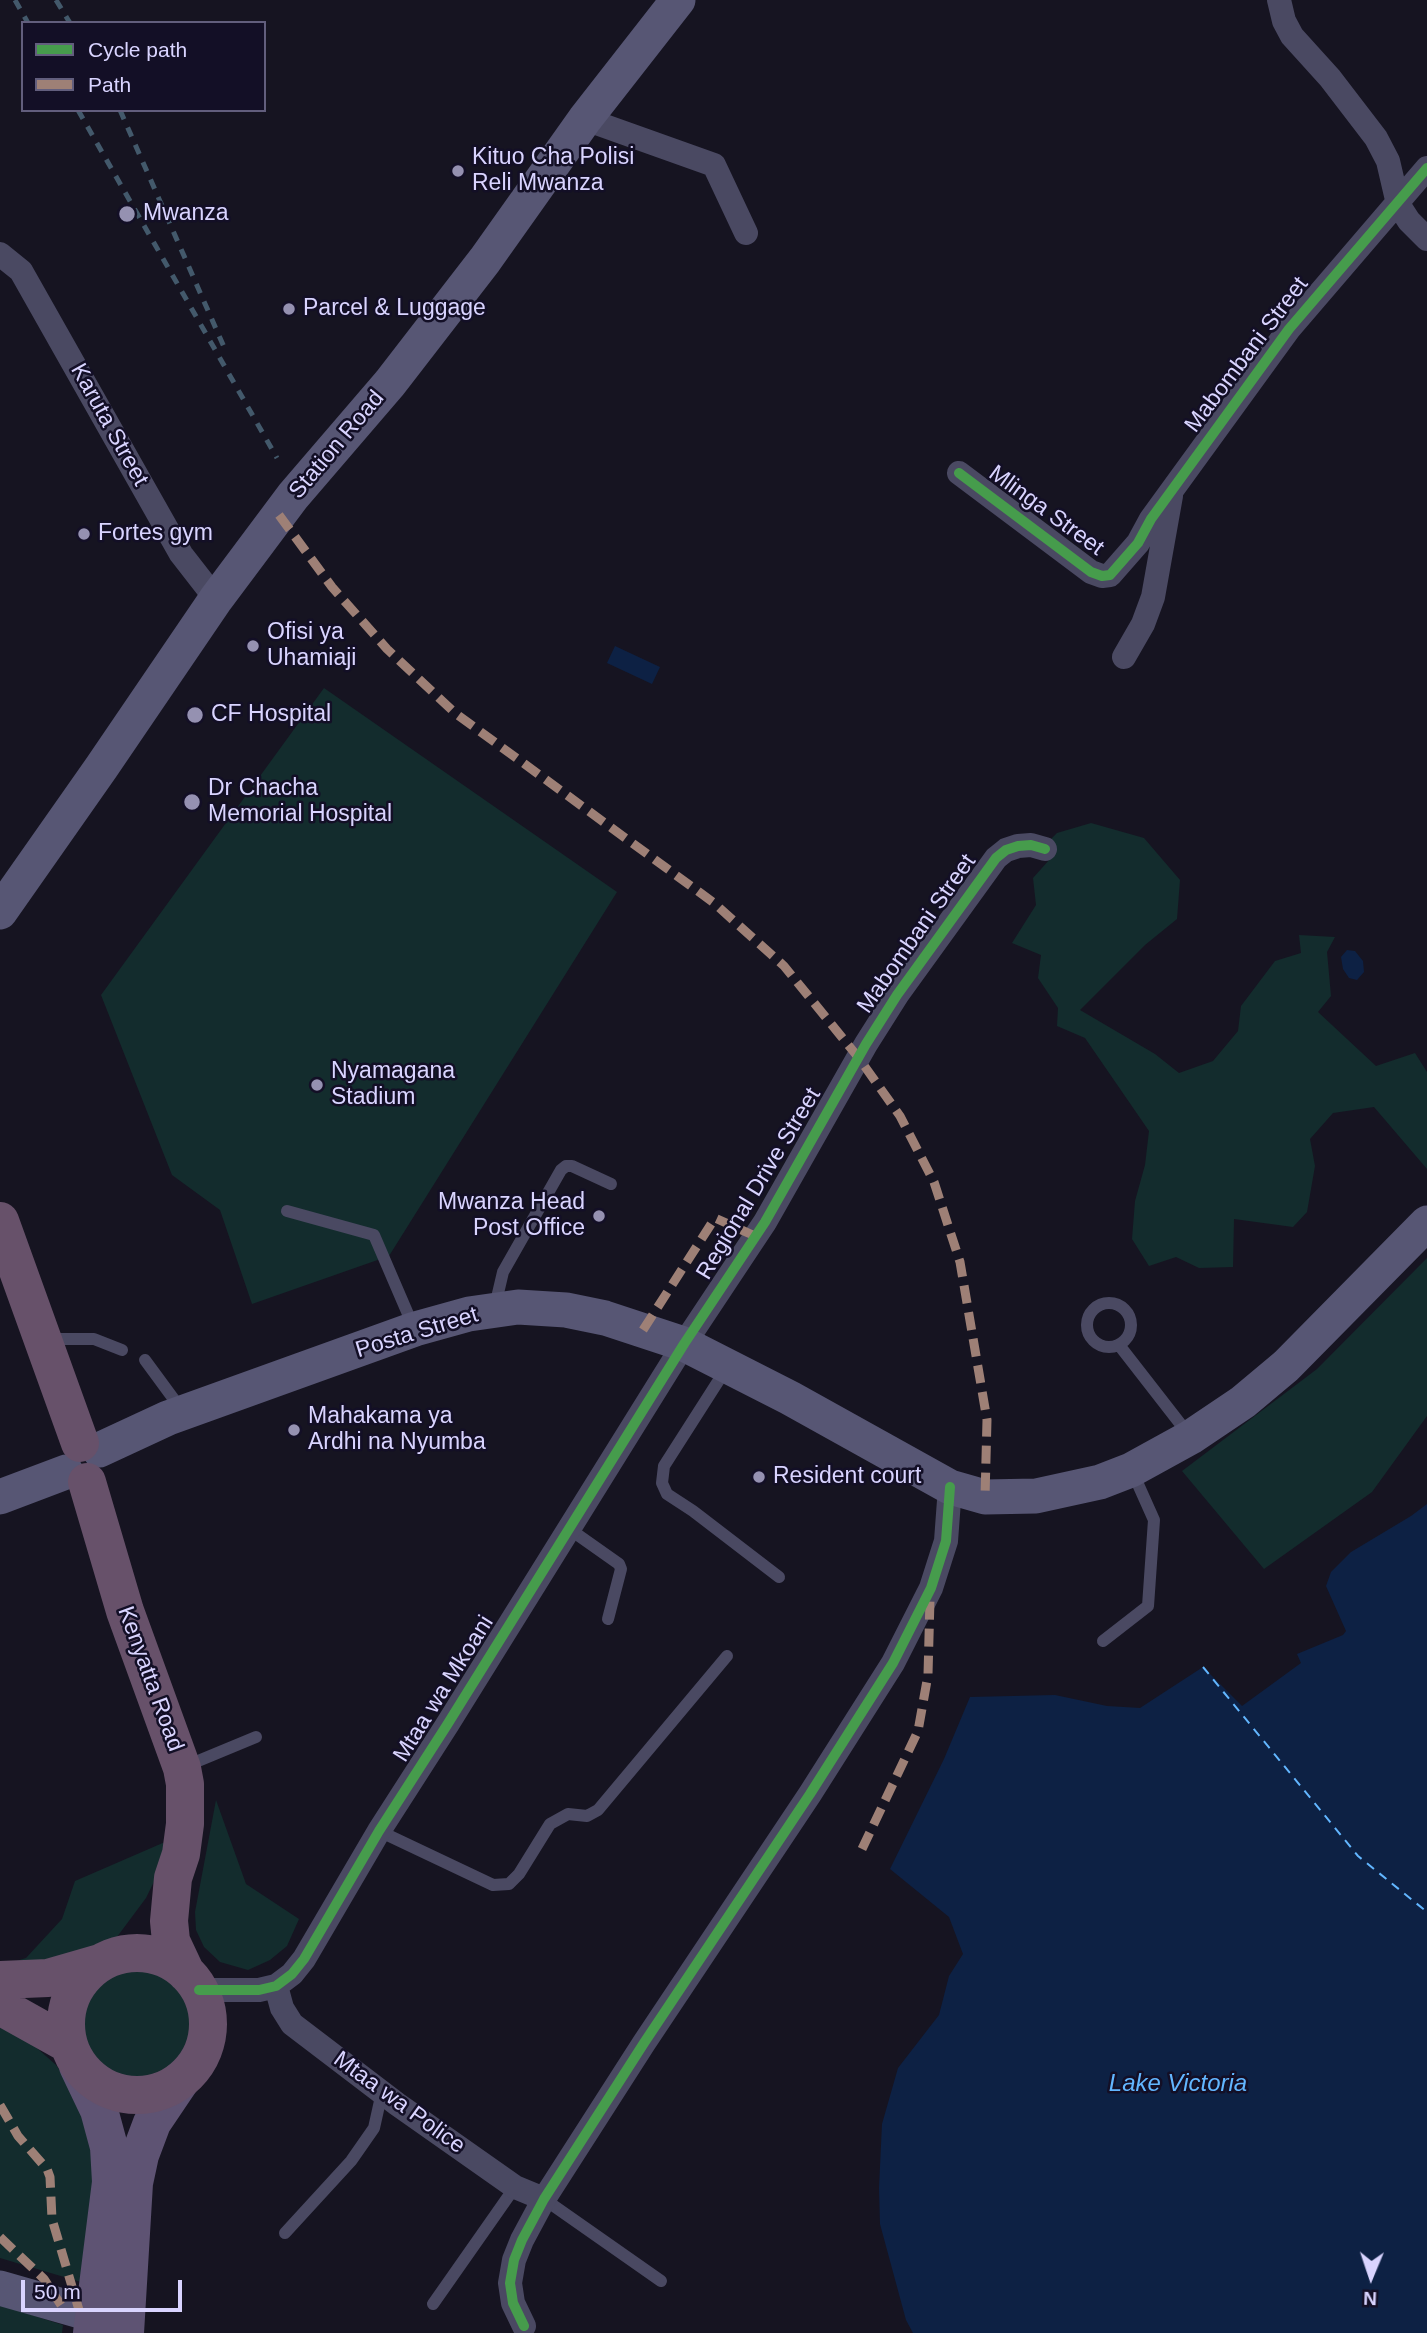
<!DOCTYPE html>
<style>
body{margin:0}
#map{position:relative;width:1427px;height:2333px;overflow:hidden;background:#161421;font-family:Helvetica,sans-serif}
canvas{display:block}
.legend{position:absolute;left:21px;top:21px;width:245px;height:91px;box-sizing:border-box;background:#130f26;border:2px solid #625e7d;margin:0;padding:9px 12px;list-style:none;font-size:21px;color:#d9d4ff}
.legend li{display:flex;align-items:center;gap:14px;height:35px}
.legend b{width:35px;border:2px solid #625e7d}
.north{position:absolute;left:1336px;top:2242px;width:70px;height:70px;-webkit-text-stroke:5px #130f26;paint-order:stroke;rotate:182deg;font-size:19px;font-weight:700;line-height:28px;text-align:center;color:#d9d4ff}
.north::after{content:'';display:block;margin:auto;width:24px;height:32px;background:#d9d4ff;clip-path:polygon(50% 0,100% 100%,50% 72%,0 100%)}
.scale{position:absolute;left:21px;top:2280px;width:161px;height:32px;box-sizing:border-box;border:4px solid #d9d4ff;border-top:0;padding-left:9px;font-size:21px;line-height:24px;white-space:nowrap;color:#d9d4ff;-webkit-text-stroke:5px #130f26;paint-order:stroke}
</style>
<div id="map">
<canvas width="1427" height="2333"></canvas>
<ul class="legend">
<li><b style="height:9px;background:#469c4c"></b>Cycle path</li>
<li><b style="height:9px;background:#9e8076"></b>Path</li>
</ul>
<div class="north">N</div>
<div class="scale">50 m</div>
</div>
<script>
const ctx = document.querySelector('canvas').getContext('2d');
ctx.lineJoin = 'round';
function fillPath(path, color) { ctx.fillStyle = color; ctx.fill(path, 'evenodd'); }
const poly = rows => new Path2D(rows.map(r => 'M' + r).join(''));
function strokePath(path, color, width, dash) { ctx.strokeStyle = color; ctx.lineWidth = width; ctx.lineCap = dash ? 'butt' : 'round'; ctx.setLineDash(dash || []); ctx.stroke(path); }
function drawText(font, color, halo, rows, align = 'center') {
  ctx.font = font + ' Helvetica,sans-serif'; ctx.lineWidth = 5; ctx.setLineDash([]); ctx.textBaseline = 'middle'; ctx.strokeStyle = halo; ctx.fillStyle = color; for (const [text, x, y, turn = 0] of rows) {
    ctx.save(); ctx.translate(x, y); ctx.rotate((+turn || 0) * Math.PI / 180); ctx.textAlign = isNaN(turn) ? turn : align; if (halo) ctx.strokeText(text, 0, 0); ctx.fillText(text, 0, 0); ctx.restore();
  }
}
fillPath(poly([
 [324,688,617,892,389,1256,252,1304,220,1210,172,1175,101,995],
 [1091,823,1144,838,1180,880,1177,919,1145,945,1080,1010,1155,1054,1179,1073,1213,1061,1238,1031,1241,1006,1275,961,1301,953,1299,935,1335,937,1327,952,1331,996,1318,1012,1376,1066,1415,1053,1427,1072,1427,1169,1374,1107,1333,1113,1310,1139,1315,1166,1307,1212,1293,1227,1234,1219,1233,1267,1199,1268,1176,1257,1149,1266,1132,1239,1135,1201,1145,1165,1149,1131,1085,1038,1057,1026,1058,1008,1038,978,1041,955,1012,943,1036,905,1033,878,1050,859,1051,839,1057,833],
 [1427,1258,1427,1416,1372,1492,1264,1569,1182,1471,1317,1369],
 [216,1800,246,1884,299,1919,287,1946,270,1960,248,1970,220,1962,204,1947,196,1930,195,1912],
 [165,1842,169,1851,146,1898,114,1941,56,1964,0,1966,26,1958,62,1919,75,1881],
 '79 2024a57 57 0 1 1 114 0a57 57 0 1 1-114 0Z',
 [0,2019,20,2033,56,2065,84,2104,98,2141,81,2282,0,2258],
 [0,2305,63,2325,62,2333,0,2333]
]), '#132c2d');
fillPath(poly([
 [615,646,660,667,652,684,607,663],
 [1347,950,1355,951,1363,961,1364,972,1357,980,1349,978,1343,969,1341,957],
 [1427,1504,1427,2333,913,2333,906,2320,880,2224,879,2188,882,2124,898,2068,939,2015,949,1976,963,1954,949,1917,890,1869,944,1759,970,1697,1055,1695,1107,1706,1140,1708,1203,1667,1242,1706,1301,1663,1297,1654,1343,1635,1346,1631,1326,1586,1331,1572,1351,1552,1411,1516]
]), '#0d2144');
strokePath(poly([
 [1203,1667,1358,1856,1427,1912]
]), '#62b6ff', 2, [9, 7]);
strokePath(poly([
 [287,1211,374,1235,414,1328],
 '1087 1325a22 22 0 1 1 44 0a22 22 0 1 1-44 0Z',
 [495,1306,503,1272,561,1170,566,1166,572,1166,611,1184],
 [48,1339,94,1339,122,1350],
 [1119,1345,1189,1435],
 [145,1360,181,1409],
 [726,1369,664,1466,662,1483,667,1494,693,1511,779,1577],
 [568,1528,619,1564,621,1569,608,1619],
 [1103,1641,1148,1606,1154,1520,1133,1473],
 [186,1766,256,1737],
 [379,1831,493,1885,509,1884,519,1874,550,1824,568,1814,587,1816,598,1810,727,1656],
 [544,2199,661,2281],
 [285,2233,351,2161,374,2128,382,2092],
 [433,2304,515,2187]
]), '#4a4962', 12);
strokePath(poly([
 [1279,0,1284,21,1292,36,1330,78,1376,138,1388,161,1398,204,1409,221,1427,239],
 [585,119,714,165,746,233],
 [0,254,21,271,181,554,216,599],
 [959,473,1091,572,1102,576,1110,575,1138,543,1151,519,1289,329,1427,168],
 [1124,657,1143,624,1153,597,1171,496],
 [276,1986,282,2008,292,2024,397,2104,515,2187,544,2199],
 [199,1990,259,1990,276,1986,292,1974,304,1959,379,1831,447,1725,684,1344,765,1222,866,1044,897,995,996,858,1006,850,1018,846,1031,845,1045,849],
 [524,2326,513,2303,510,2283,514,2260,522,2240,544,2199,644,2043,810,1794,893,1663,931,1588,946,1541,950,1487]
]), '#4a4962', 24);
strokePath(poly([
 [0,912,101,768,216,599,293,496,390,383,485,260,585,119,678,0],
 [99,1450,168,1418,415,1329,469,1314,518,1307,566,1310,605,1318,684,1344,790,1398,950,1487,985,1497,1036,1496,1100,1482,1131,1470,1191,1437,1243,1402,1286,1366,1427,1223],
 [0,1497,66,1472],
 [0,2288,94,2315]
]), '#575674', 35);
strokePath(poly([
 [78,2066,99,2110,109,2147,111,2182,92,2333],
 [125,2333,134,2183,140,2155,152,2123,181,2080]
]), '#5e5373', 38);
strokePath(poly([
 [0,1221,80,1443],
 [87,1482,125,1611,182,1768,185,1784,185,1824,181,1854,173,1878,169,1921,171,1941,186,1973],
 '66 2024a71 71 0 1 1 142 0a71 71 0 1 1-142 0Z',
 [0,1980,48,1978,100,1963],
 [0,2006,68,2044]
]), '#67516a', 38);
strokePath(poly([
 [15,0,28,23],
 [56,0,70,23],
 [78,110,277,458],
 [120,110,224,347]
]), '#43596b', 5, [10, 9]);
strokePath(poly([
 [279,515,332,587,387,649,455,713,714,903,784,966,858,1057,900,1116,934,1182,960,1262,987,1420,985,1497],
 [643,1330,715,1218,755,1236],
 [862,1849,918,1731,928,1675,930,1599],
 [0,2105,18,2136,47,2169,50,2177,52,2219,79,2310],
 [0,2237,44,2279,61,2305]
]), '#9e8076', 9, [18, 9]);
strokePath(poly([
 [959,473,1091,572,1102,576,1110,575,1138,543,1151,519,1289,329,1427,168],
 [199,1990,259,1990,276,1986,292,1974,304,1959,379,1831,447,1725,684,1344,765,1222,866,1044,897,995,996,858,1006,850,1018,846,1031,845,1045,849],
 [524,2326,513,2303,510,2283,514,2260,522,2240,544,2199,644,2043,810,1794,893,1663,931,1588,946,1541,950,1487]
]), '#469c4c', 10);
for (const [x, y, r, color] of [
 [458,171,7,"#9591b1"],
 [127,214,9,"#9591b1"],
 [289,309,7,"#9591b1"],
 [84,534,7,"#9591b1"],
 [253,646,7,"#9591b1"],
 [195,715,9,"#9591b1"],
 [192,802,9,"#9591b1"],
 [317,1085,7,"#9591b1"],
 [599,1216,7,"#9591b1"],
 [294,1430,7,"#9591b1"],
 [759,1477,7,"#9591b1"]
]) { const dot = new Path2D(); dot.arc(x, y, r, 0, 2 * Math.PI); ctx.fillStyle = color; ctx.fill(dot); strokePath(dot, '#130f26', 2.5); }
drawText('23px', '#d9d4ff', '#130f26', [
 ["Kituo Cha Polisi",472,158],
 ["Reli Mwanza",472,184],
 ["Mwanza",143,214],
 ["Parcel & Luggage",303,309],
 ["Fortes gym",98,534],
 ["Ofisi ya",267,633],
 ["Uhamiaji",267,659],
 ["CF Hospital",211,715],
 ["Dr Chacha",208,789],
 ["Memorial Hospital",208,815],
 ["Nyamagana",331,1072],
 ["Stadium",331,1098],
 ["Mwanza Head",585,1203,"right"],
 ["Post Office",585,1229,"right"],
 ["Mahakama ya",308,1417],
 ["Ardhi na Nyumba",308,1443],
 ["Resident court",773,1477]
], 'left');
drawText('23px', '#d9d4ff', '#130f26', [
 ["Mabombani Street",1247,355,-53],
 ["Karuta Street",109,425,61],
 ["Station Road",337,445,-50],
 ["Mlinga Street",1046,511,36],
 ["Mabombani Street",917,934,-55],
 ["Regional Drive Street",759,1184,-59],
 ["Posta Street",417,1333,-17],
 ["Kenyatta Road",150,1679,70],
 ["Mtaa wa Mkoani",444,1689,-58],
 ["Mtaa wa Police",399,2103,36]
]);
drawText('italic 24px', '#62b6ff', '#130f26', [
 ["Lake Victoria",1178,2084]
]);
</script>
